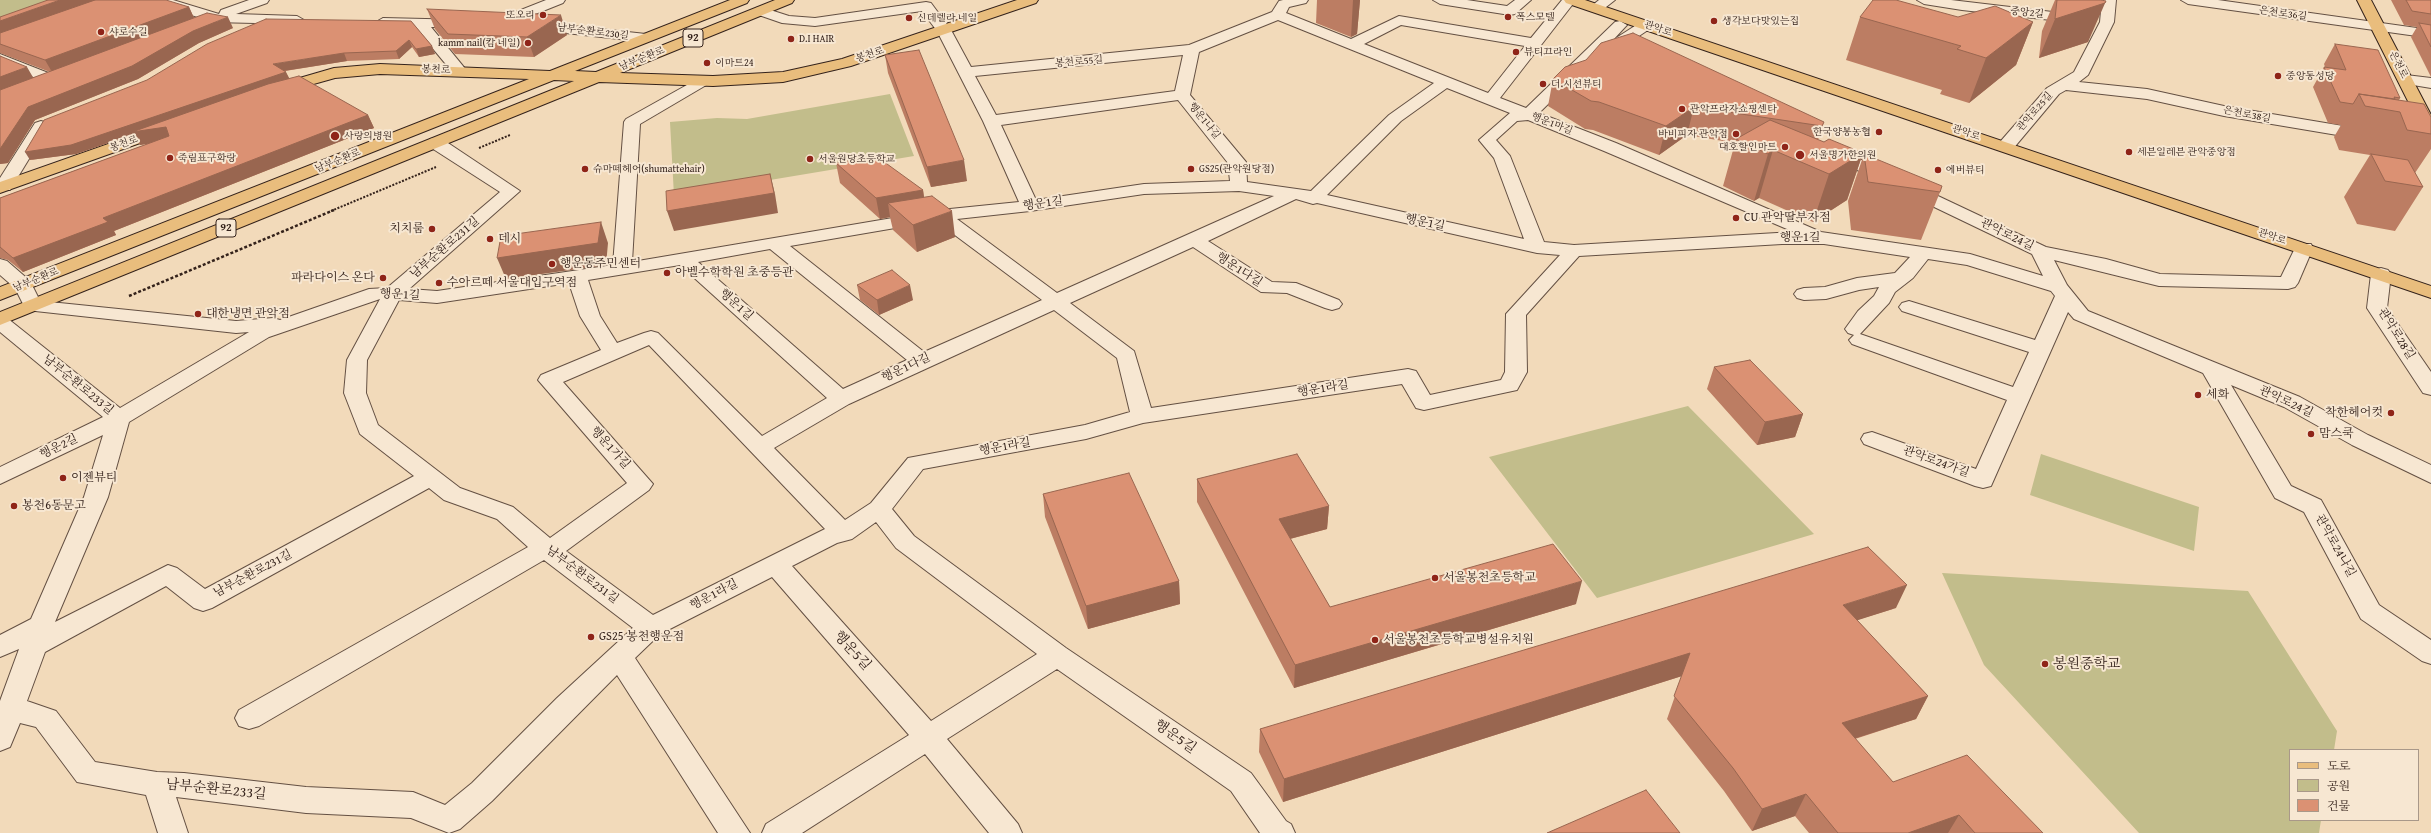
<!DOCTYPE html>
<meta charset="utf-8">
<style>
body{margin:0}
#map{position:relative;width:2431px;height:833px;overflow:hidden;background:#f2daba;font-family:"Gentium Book Plus","Noto Serif KR",serif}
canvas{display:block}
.legend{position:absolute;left:2289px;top:749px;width:130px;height:72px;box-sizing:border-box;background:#f7e7d2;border:1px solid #a99889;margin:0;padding:5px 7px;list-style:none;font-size:12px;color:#34221b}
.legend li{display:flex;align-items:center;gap:8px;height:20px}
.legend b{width:20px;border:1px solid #a99889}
</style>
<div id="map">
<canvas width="2431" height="833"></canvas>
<ul class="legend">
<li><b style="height:5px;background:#e9bd7d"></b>도로</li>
<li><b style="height:11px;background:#c2bd8b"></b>공원</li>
<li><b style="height:11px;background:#db9173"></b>건물</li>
</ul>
</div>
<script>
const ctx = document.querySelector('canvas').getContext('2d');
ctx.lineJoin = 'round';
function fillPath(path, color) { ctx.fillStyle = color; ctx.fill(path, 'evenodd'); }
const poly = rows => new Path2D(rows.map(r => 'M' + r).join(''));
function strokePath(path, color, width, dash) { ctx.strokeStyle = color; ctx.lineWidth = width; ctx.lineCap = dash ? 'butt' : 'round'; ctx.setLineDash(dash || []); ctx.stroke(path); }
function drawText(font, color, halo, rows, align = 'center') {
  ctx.font = font + ' "Gentium Book Plus","Noto Serif KR",serif'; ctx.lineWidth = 4; ctx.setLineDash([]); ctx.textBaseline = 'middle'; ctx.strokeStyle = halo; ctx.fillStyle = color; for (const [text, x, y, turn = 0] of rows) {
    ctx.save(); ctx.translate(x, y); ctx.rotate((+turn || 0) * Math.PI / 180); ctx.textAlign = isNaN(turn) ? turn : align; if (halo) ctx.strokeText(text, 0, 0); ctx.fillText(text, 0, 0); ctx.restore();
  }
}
fillPath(poly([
 [0,0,87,0,0,30],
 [890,94,914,156,674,196,670,122,717,118,747,119],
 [1688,406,1814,534,1597,598,1489,457],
 [2041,454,2199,507,2194,551,2030,495],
 [1942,573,2248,591,2337,731,2334,750,2290,750,2290,820,2321,820,2319,833,2139,833,1984,665]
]), '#c2bd8b');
const minor = poly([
 [152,0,173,0,219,14,221,10,249,0,269,0,267,3,236,14,297,16,304,20,297,24,213,22,154,3,152,0],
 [546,0,565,0,563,3,503,27,493,27,491,24,493,21,546,0],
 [1283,0,1308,0,1306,3,1289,7,1286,13,1351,39,1399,16,1531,38,1562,0,1576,0,1500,98,1526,108,1615,22,1620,21,1627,25,1613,40,1641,22,1651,22,1653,25,1651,28,1624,46,1626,49,1624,52,1614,52,1607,46,1539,113,1616,143,1821,232,1970,254,2043,276,2032,254,1826,155,1824,151,1826,147,1832,146,2046,247,2106,259,2160,274,2281,277,2297,244,2311,244,2313,248,2298,283,2295,287,2288,289,2159,286,2054,260,2067,285,2088,311,2300,397,2368,435,2431,465,2431,483,2352,445,2284,407,2231,385,2291,486,2321,500,2379,605,2431,640,2431,664,2422,661,2361,619,2304,512,2275,498,2203,373,2074,319,2068,312,1991,486,1983,488,1975,486,1864,444,1861,439,1864,434,1872,432,1976,469,2007,400,1852,344,1849,340,1854,335,1848,333,1845,329,1858,311,1874,296,1879,287,1859,290,1826,299,1804,300,1797,298,1794,294,1797,290,1804,288,1825,287,1857,278,1895,273,1910,257,1824,244,1782,244,1579,256,1526,315,1527,372,1517,390,1424,410,1416,408,1402,384,1143,423,1086,439,923,469,892,509,914,536,1066,648,1251,773,1286,821,1291,824,1295,833,1260,833,1231,791,1057,669,947,739,1018,824,1022,833,989,833,925,754,802,833,762,833,766,824,909,735,772,577,660,634,635,658,750,833,718,833,617,675,492,801,460,829,449,833,411,818,306,813,176,797,188,833,158,833,146,795,77,782,36,727,20,723,10,747,0,751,0,701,19,649,0,657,0,635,31,619,84,497,103,435,0,484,0,467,103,417,0,332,0,316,7,318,120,408,249,332,236,333,26,310,15,288,0,275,0,259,7,261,30,281,40,301,236,321,273,318,280,320,369,289,387,288,500,192,430,147,428,143,430,139,436,138,442,139,520,191,409,289,437,291,613,265,624,122,626,119,703,76,711,81,708,84,640,124,632,262,940,210,1019,202,983,121,937,31,922,11,815,26,782,23,756,14,754,11,756,8,761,7,789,16,815,18,926,2,931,3,951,30,971,67,1189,45,1272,12,1279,1,1283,0],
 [1278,20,1434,83,1389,115,1311,191,1247,182,1246,162,1190,95,1199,52,1278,20],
 [1401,25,1525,46,1488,93,1364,44,1401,25],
 [1183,55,1175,91,996,115,975,76,1183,55],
 [1447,88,1510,113,1479,140,1494,158,1524,239,1327,195,1401,121,1447,88],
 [1178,100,1228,163,1230,181,1144,184,1036,200,1001,125,1178,100],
 [1528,120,1604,151,1794,232,1574,245,1544,242,1510,156,1496,140,1517,121,1528,120],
 [1239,191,1274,196,1057,293,957,219,1030,211,1144,194,1239,191],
 [1296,199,1313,204,1317,203,1537,253,1560,255,1506,314,1505,372,1501,380,1430,395,1416,371,1408,369,1151,408,1134,351,1070,303,1193,247,1261,292,1287,293,1325,308,1332,310,1339,308,1342,304,1339,300,1296,283,1272,282,1208,241,1296,199],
 [936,221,1042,300,924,352,790,246,936,221],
 [770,249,907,360,843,389,698,262,770,249],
 [1928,259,1967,265,2051,291,2055,296,2035,340,1909,301,1902,303,1899,307,1902,311,2029,352,2013,387,1860,334,1889,303,1895,292,1913,278,1928,259],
 [680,265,827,398,762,436,658,333,651,331,644,333,617,343,600,316,588,280,680,265],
 [569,283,580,316,601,350,541,375,538,380,627,483,550,538,513,507,460,488,378,425,366,393,367,360,399,300,437,303,569,283],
 [380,299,347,360,344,393,360,434,414,476,205,589,177,568,168,565,55,622,108,497,129,422,269,337,380,299],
 [1054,310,1117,358,1130,412,1085,425,908,458,871,503,845,520,774,448,849,404,1054,310],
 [649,345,825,529,653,615,566,551,649,490,653,484,563,382,649,345],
 [429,488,444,500,497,519,528,547,239,710,235,718,239,726,249,729,259,726,544,560,633,628,557,698,472,783,445,805,413,792,306,787,184,773,157,772,95,762,56,711,27,701,45,652,166,586,194,608,203,611,212,608,429,488],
 [876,522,896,548,1037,654,931,721,792,566,837,543,852,539,876,522],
 [1433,0,1467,0,1507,6,1515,0,1531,0,1515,14,1510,15,1440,4,1433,0],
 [1599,0,1615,0,1601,11,1591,11,1589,8,1599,0],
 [1917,0,1951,0,2078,15,2085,19,2078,23,1962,10,1924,4,1917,0],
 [2102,0,2116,0,2114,22,2088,75,2079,82,2147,89,2224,106,2367,130,2373,131,2375,135,2373,139,2367,140,2224,116,2147,99,2066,90,2059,94,2012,150,2000,150,1998,146,2000,142,2047,88,2074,72,2100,22,2102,0],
 [2181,0,2218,0,2431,30,2431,38,2188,4,2181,0],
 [383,18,468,20,470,23,463,27,431,27,467,71,464,74,454,74,415,27,378,25,376,22,383,18],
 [535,22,646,34,653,38,646,42,530,29,528,26,530,23,535,22],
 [0,54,56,76,59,79,51,84,46,82,0,64,0,54],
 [2406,75,2431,78,2431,88,2401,83,2398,80,2401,77,2406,75],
 [41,121,47,123,49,126,10,190,0,190,0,178,35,123,41,121],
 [2381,268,2388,270,2391,274,2387,308,2431,372,2431,395,2423,393,2367,308,2371,274,2374,270,2381,268]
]);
const major = poly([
 [730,0,749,0,747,3,575,71,596,72,775,0,794,0,792,3,620,73,713,76,783,72,842,59,1017,0,1038,0,1036,3,851,66,783,82,713,86,599,82,0,325,0,312,574,81,554,80,0,300,0,287,529,79,380,74,335,78,278,94,270,89,272,86,334,68,380,64,550,71,730,0],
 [1564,0,1585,0,2431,286,2431,298,1566,3,1564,0],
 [2357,0,2371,0,2431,115,2431,136,2425,134,2423,131,2357,0],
 [165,124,171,126,173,129,171,132,0,193,0,182,165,124]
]);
strokePath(minor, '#645043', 2);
strokePath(major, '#34221b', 2);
strokePath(poly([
 [479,148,510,135],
 [331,211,436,167]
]), '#34221b', 2, [2, 1.5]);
strokePath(poly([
 [129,296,334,210]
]), '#34221b', 2.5, [3, 2]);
fillPath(minor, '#f7e7d2');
fillPath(major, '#e9bd7d');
fillPath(poly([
 [1317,0,1360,0,1357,34,1351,37,1316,23],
 [2055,0,2101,0,2088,42,2039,58,2042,31],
 [2391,0,2431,0,2431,77,2411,37,2417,27,2404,25],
 [189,7,194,18,233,28,199,43,138,79,35,120,8,163,0,164,0,56,33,78,50,72,0,53,0,17],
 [427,9,567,35,534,57,455,54,435,29],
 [1860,17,1958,17,2033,22,2016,65,1969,103,1940,94,1942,90,1846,60],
 [411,21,432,46,435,54,419,57,412,47,399,59,347,61,285,71,289,78,368,115,374,128,114,231,116,235,23,272,8,260,0,258,0,198,150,143,140,145,134,134,76,154,30,160],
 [2335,44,2400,98,2399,100,2431,117,2431,149,2415,173,2423,187,2395,231,2357,224,2344,197,2370,155,2339,150,2334,137,2341,125,2328,123,2313,87,2324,67,2325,67,2324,64],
 [885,55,967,181,931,187,888,73],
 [1553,79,1824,122,1818,140,1824,142,1863,153,1847,200,1813,222,1759,198,1754,201,1723,186,1735,143,1687,135,1659,155,1593,130,1585,129,1548,106],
 [1864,154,1940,192,1921,240,1851,230,1848,201],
 [836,163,923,190,924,198,955,237,917,252,893,230,890,217,880,219,840,183],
 [857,285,913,300,879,315,860,300],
 [1714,367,1803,414,1795,437,1757,445,1707,389],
 [1197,479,1329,506,1327,529,1290,539,1330,607,1576,604,1294,688,1197,502],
 [1043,494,1179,581,1180,604,1088,629,1045,517],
 [1896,608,1857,620,1928,696,1916,719,1855,739,1893,782,2043,833,1809,833,1795,816,1752,831,1724,791,1667,719,1682,676,1283,802,1259,752,1260,729]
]), '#bc7d63');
fillPath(poly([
 [60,0,99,0,0,35,0,21],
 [1353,0,1360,0,1357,34,1351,37],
 [2106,1,2088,42,2039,58,2055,19],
 [189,7,194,18,52,72,45,60],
 [561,15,567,35,534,57,527,37],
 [228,17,233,28,199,43,138,79,35,120,8,163,0,164,0,149,28,107,193,31],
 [2033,22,2016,65,1969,103,1986,58],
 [409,40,412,47,399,59,396,51],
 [432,46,435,54,419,57,416,49],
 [344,53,347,61,277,72,273,64],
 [27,67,34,79,0,92,0,77],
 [286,72,290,80,166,127,173,140,140,145,134,134,76,154,30,160,25,152],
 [1694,107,1687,135,1659,155,1666,126],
 [368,115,374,128,114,231,116,235,23,272,13,258,103,218],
 [1773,150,1759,198,1754,201,1768,154],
 [1863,153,1847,200,1813,222,1829,174],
 [964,160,967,181,931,187,927,167],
 [770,174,775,194,778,213,674,231,667,211],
 [923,190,926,211,888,203,890,217,880,219,876,198],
 [952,211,955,237,917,252,913,225],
 [601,222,608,243,606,265,506,279,497,258],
 [910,285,913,300,879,315,877,300],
 [1803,414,1795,437,1757,445,1765,422],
 [1329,506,1327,529,1278,542,1279,519],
 [1179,581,1180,604,1088,629,1086,606],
 [1582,581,1576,604,1294,688,1295,665],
 [1907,585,1896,608,1833,628,1843,605],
 [1690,653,1682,676,1283,802,1284,779],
 [1928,696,1916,719,1831,746,1842,723],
 [1806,794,1795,816,1752,831,1762,809],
 [1959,815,1948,833,1908,833]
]), '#996650');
const building = poly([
 [48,0,60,0,0,21,0,17,48,0],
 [95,0,166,0,189,7,45,60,0,44,0,33,95,0],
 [1873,0,1896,0,1958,17,1995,6,2033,22,1986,58,1957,49,1961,46,1860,17,1873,0],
 [2057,0,2101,0,2106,1,2105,3,2055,19,2057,0],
 [2406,0,2431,0,2431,14,2412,11,2406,0],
 [427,9,561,15,527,37,448,34,427,9],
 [207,13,228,17,193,31,132,66,28,107,0,149,0,90,207,13],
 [266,19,411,21,432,46,416,49,409,40,396,51,344,53,273,64,286,72,71,145,25,152,44,120,147,80,207,44,266,19],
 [2419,23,2431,25,2431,47,2419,23],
 [1633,33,1824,122,1822,126,1694,107,1666,126,1599,102,1591,101,1553,79,1565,67,1586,60,1601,43,1633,33],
 [2335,44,2378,50,2400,98,2394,97,2395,99,2359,94,2353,104,2340,102,2324,67,2346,70,2335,44],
 [919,50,964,160,927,167,885,55,919,50],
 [0,56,27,67,0,77,0,56],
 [299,76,368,115,103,218,108,222,13,258,0,247,0,198,169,136,166,127,132,132,268,84,299,76],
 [2359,94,2424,104,2431,117,2431,134,2407,130,2400,112,2365,106,2359,94],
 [1770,120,1824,142,1829,139,1863,153,1829,174,1773,150,1768,154,1736,139,1770,120],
 [1864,154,1942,186,1940,192,1868,182,1864,154],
 [2371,154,2408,160,2423,187,2385,181,2371,154],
 [876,156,923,190,876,198,836,163,876,156],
 [770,174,774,193,667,211,666,191,770,174],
 [932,196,952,211,913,225,888,203,932,196],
 [601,222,598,243,497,258,501,236,601,222],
 [892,270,910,285,877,300,857,285,892,270],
 [1750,360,1803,414,1765,422,1714,367,1750,360],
 [1297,454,1329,506,1279,519,1330,607,1553,544,1582,581,1295,665,1197,479,1297,454],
 [1129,473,1179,581,1086,606,1043,494,1129,473],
 [1868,547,1907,585,1843,605,1928,696,1842,723,1893,782,1967,755,2043,833,1975,833,1959,815,1908,833,1838,833,1806,794,1762,809,1733,768,1674,696,1690,653,1284,779,1260,729,1868,547],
 [1646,790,1680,833,1547,833,1646,790]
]);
fillPath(building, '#db9173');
strokePath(building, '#996650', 1);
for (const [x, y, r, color] of [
 [543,15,4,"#8f2418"],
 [1508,17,4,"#8f2418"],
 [909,18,4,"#8f2418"],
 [1714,21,4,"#8f2418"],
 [101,32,4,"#8f2418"],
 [791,39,4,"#8f2418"],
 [528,43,4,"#8f2418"],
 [1516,52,4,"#8f2418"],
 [707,63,4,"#8f2418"],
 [2278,76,4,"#8f2418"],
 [1543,84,4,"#8f2418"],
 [1682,109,4,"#8f2418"],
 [1879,132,4,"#8f2418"],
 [1736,134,4,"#8f2418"],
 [335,136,5,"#8f2418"],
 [1785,147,4,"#8f2418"],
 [2129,152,4,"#8f2418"],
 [1800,155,5,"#8f2418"],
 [170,158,4,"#8f2418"],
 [810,159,4,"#8f2418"],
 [585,169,4,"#8f2418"],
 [1191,169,4,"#8f2418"],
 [1938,170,4,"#8f2418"],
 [1736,218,4,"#8f2418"],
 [432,229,4,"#8f2418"],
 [490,239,4,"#8f2418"],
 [552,264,4,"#8f2418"],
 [667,273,4,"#8f2418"],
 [383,278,4,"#8f2418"],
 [439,283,4,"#8f2418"],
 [198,314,4,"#8f2418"],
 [2198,395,4,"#8f2418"],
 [2391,413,4,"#8f2418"],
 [2311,434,4,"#8f2418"],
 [63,478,4,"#8f2418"],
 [14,506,4,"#8f2418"],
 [1435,578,4,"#8f2418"],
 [591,637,4,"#8f2418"],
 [1375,640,4,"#8f2418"],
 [2045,664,4,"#8f2418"]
]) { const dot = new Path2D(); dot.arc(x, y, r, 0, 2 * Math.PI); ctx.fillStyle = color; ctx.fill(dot); strokePath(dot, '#f7e7d2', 1.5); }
drawText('10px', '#34221b', '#f7e7d2', [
 ["중앙2길",2027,13,6],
 ["은천로36길",2283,14,8],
 ["관악로",1658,29,19],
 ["남부순환로230길",593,32,7],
 ["봉천로",870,55,-19],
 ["남부순환로",642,59,-22],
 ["봉천로55길",1079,62,-5],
 ["은천로",2398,65,63],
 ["봉천로",436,70,2],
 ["관악로25길",2035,112,-49],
 ["은천로38길",2247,115,11],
 ["행운1나길",1204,121,51],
 ["행운1마길",1552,124,21],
 ["관악로",1966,133,19],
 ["봉천로",124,144,-20],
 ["남부순환로",338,161,-22],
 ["관악로",2272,237,19],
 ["남부순환로",36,280,-22]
]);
drawText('10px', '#34221b', '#f7e7d2', [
 ["또오리",535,15,"right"],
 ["폭스모텔",1516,17],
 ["신데렐라 네일",917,18],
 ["생각보다맛있는집",1722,21],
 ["샤로수길",109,32],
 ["D.I HAIR",799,39],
 ["kamm nail(캄 네일)",520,43,"right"],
 ["뷰티끄라인",1524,52],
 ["이마트24",715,63],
 ["중앙동성당",2286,76],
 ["더.시선뷰티",1551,84],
 ["관악프라자쇼핑센타",1690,109],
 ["한국양봉농협",1871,132,"right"],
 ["바비피자 관악점",1728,134,"right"],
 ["사랑의병원",344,136],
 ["대호할인마트",1777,147,"right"],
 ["세븐일레븐 관악중앙점",2137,152],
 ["서울명가한의원",1809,155],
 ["죽림표구화랑",178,158],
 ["서울원당초등학교",818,159],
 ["슈마떼헤어(shumattehair)",593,169],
 ["GS25(관악원당점)",1199,169],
 ["에버뷰티",1946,170]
], 'left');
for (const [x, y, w] of [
 [693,38,20],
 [226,228,20]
]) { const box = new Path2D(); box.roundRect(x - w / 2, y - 9, w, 18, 3); ctx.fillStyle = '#f7e7d2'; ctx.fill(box); strokePath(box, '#34221b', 1); }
drawText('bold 11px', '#34221b', null, [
 ["92",693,38],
 ["92",226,228]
]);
drawText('12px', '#34221b', '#f7e7d2', [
 ["행운1길",1043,204,-8],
 ["행운1길",1425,223,12],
 ["관악로24길",2007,235,26],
 ["행운1길",1800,238],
 ["남부순환로231길",445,248,-41],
 ["행운1다길",1239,270,33],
 ["행운1길",400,295,3],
 ["행운1길",736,305,42],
 ["관악로28길",2396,334,58],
 ["행운1다길",906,368,-25],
 ["남부순환로233길",78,385,39],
 ["행운1라길",1323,389,-9],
 ["관악로24길",2286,402,25],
 ["행운2길",59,447,-26],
 ["행운1라길",1005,447,-10],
 ["행운1가길",610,448,48],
 ["관악로24가길",1936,462,20],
 ["관악로24나길",2335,546,61],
 ["남부순환로231길",253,574,-28],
 ["남부순환로231길",582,575,37],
 ["행운1라길",714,595,-27]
]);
drawText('12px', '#34221b', '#f7e7d2', [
 ["CU 관악딸부자점",1744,218],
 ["치치룸",424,229,"right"],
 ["데시",498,239],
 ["행운동주민센터",560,264],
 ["아벨수학학원 초중등관",675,273],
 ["파라다이스 온다",375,278,"right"],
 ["수아르떼 서울대입구역점",447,283],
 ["대한냉면 관악점",206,314],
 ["세화",2206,395],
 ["착한헤어컷",2383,413,"right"],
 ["맘스쿡",2319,434],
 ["이젠뷰티",71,478],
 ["봉천6동문고",22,506],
 ["서울봉천초등학교",1443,578],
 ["GS25 봉천행운점",599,637],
 ["서울봉천초등학교병설유치원",1383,640]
], 'left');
drawText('14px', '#34221b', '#f7e7d2', [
 ["행운5길",852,651,48],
 ["행운5길",1175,737,35],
 ["남부순환로233길",216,790,6]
]);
drawText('14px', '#34221b', '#f7e7d2', [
 ["봉원중학교",2053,664]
], 'left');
</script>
